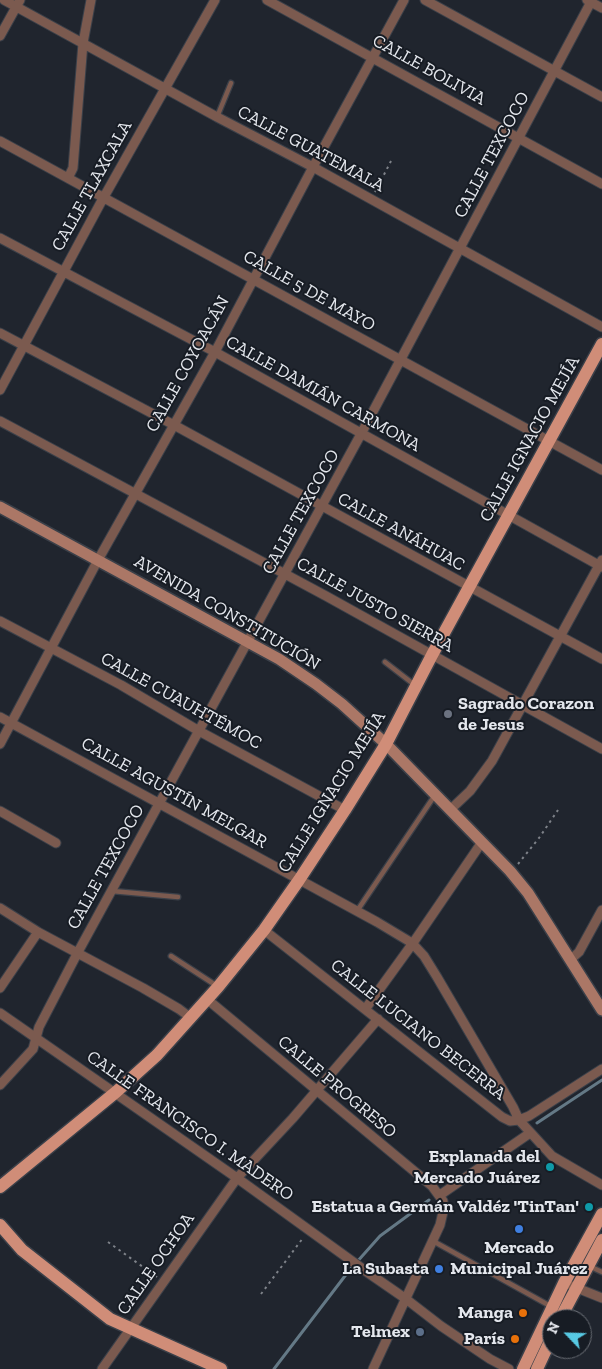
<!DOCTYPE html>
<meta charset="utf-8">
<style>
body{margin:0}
#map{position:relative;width:602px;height:1369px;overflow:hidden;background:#20252e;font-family:"Zilla Slab",serif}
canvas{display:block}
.north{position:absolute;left:542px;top:1309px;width:50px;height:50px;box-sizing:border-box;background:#171c24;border:1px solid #696d74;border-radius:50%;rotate:294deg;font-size:14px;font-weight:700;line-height:20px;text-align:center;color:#e4e7ed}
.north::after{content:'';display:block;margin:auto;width:18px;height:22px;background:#57c9e3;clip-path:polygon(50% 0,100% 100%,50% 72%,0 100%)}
</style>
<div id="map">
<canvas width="602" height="1369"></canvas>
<div class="north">N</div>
</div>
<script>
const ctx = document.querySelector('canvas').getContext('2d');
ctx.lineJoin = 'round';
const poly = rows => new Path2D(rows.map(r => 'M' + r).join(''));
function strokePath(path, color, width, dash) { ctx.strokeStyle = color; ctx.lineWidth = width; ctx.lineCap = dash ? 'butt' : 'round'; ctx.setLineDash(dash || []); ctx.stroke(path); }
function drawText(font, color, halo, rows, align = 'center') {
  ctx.font = font + ' "Zilla Slab",serif'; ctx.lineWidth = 4; ctx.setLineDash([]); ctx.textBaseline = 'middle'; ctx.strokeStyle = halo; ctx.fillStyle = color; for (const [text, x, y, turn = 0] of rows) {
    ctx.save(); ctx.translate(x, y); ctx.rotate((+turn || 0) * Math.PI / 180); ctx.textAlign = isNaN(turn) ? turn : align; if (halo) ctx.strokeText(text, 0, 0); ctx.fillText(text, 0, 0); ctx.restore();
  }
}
strokePath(poly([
 [537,1123,602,1080],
 [274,1369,348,1272,380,1236,429,1200]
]), '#647986', 3);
const lane = poly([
 [217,117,231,83],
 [385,662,416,686],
 [112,891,178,897],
 [357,911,435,795],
 [171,956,217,986],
 [433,1241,552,1307],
 [589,1266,602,1272]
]);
const street = poly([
 [4,0,217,117,313,167,602,327],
 [267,0,602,184],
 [425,0,602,97],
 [587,0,602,8],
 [0,36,20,0],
 [0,141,602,470],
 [68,178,73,168,83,43,91,0],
 [0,238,215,352,602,567],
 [0,333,174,425,602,659],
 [0,390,100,204,215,0],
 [0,421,326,596,602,749],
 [0,621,121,685,199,731,345,810],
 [0,717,377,922,412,943,424,956,437,977,513,1107,519,1120,552,1156,602,1185],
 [0,744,98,560,215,352,313,167,404,0],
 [451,809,470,791,492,761,602,560],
 [0,811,56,843],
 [0,908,38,932,143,988,179,1009,191,1018],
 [264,930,502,1117,510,1121,519,1120,529,1116,602,1069],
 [570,960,579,952,602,910],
 [0,988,38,932],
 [208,1000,432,1186,443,1201,443,1212,440,1225,373,1369],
 [366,1008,413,943,482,842],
 [0,1013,237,1178,367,1272,406,1299,441,1326,490,1359,509,1369],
 [0,1085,33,1049,39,1027,78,952,361,434,592,0],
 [440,1195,530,1133],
 [572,1286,602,1298],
 [102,1369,237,1178,293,1118,378,1019]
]);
const secondary = poly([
 [0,507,279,659,316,684,342,704,386,744,510,871,528,893,602,1010]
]);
const primary = poly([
 [0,1187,116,1092,157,1055,218,987,264,930,299,880,345,810,386,744,432,655,602,344],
 [0,1225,22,1250,110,1319,221,1369],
 [560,1319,602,1240],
 [523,1369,564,1283,602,1214],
 [537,1369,552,1337]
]);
strokePath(lane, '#3b4049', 7);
strokePath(street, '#3b4049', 11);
strokePath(secondary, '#3b4049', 14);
strokePath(primary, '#3b4049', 15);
strokePath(poly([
 [375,192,391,161],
 [518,864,539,838,558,810],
 [108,1242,157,1277],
 [261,1294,303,1238]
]), '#7e8289', 2, [2.5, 4]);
strokePath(lane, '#7b5a4f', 4.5);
strokePath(street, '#7b5a4f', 9);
strokePath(secondary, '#ab7766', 11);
strokePath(primary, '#d08d78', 12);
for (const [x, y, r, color] of [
 [448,714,5,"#6b7280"],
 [550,1167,5,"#0f9aa8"],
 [589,1207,5,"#0f9aa8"],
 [519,1229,5,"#3f7fe0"],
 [439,1269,5,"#3f7fe0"],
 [523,1313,5,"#e8710a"],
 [420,1332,5,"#5c6f8a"],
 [515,1339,5,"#e8710a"]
]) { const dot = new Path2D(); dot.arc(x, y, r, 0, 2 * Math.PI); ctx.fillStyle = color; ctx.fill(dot); strokePath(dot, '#171c24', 2); }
drawText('18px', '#e4e7ed', '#171c24', [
 ["CALLE BOLIVIA",429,70,29],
 ["CALLE GUATEMALA",311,149,28],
 ["CALLE TEXCOCO",492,155,-62],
 ["CALLE TLAXCALA",92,186,-61],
 ["CALLE 5 DE MAYO",309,291,29],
 ["CALLE COYOACÁN",188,364,-61],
 ["CALLE DAMIÁN CARMONA",323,394,29],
 ["CALLE IGNACIO MEJÍA",530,439,-61],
 ["CALLE TEXCOCO",301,512,-61],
 ["CALLE ANÁHUAC",401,532,29],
 ["CALLE JUSTO SIERRA",375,605,29],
 ["AVENIDA CONSTITUCIÓN",227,613,30],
 ["CALLE CUAUHTÉMOC",181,701,29],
 ["CALLE IGNACIO MEJÍA",332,792,-58],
 ["CALLE AGUSTÍN MELGAR",174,793,29],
 ["CALLE TEXCOCO",106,867,-61],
 ["CALLE LUCIANO BECERRA",418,1030,38],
 ["CALLE PROGRESO",337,1087,40],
 ["CALLE FRANCISCO I. MADERO",190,1126,35],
 ["CALLE OCHOA",156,1264,-55]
]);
drawText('bold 18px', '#e4e7ed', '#171c24', [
 ["Sagrado Corazon",458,704,"left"],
 ["de Jesus",458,725,"left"],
 ["Explanada del",540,1157],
 ["Mercado Juárez",540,1178],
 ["Estatua a Germán Valdéz 'TinTan'",579,1207],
 ["Mercado",519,1248,"center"],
 ["Municipal Juárez",519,1269,"center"],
 ["La Subasta",429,1269],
 ["Manga",513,1313],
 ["Telmex",410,1332],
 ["París",505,1339]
], 'right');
</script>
